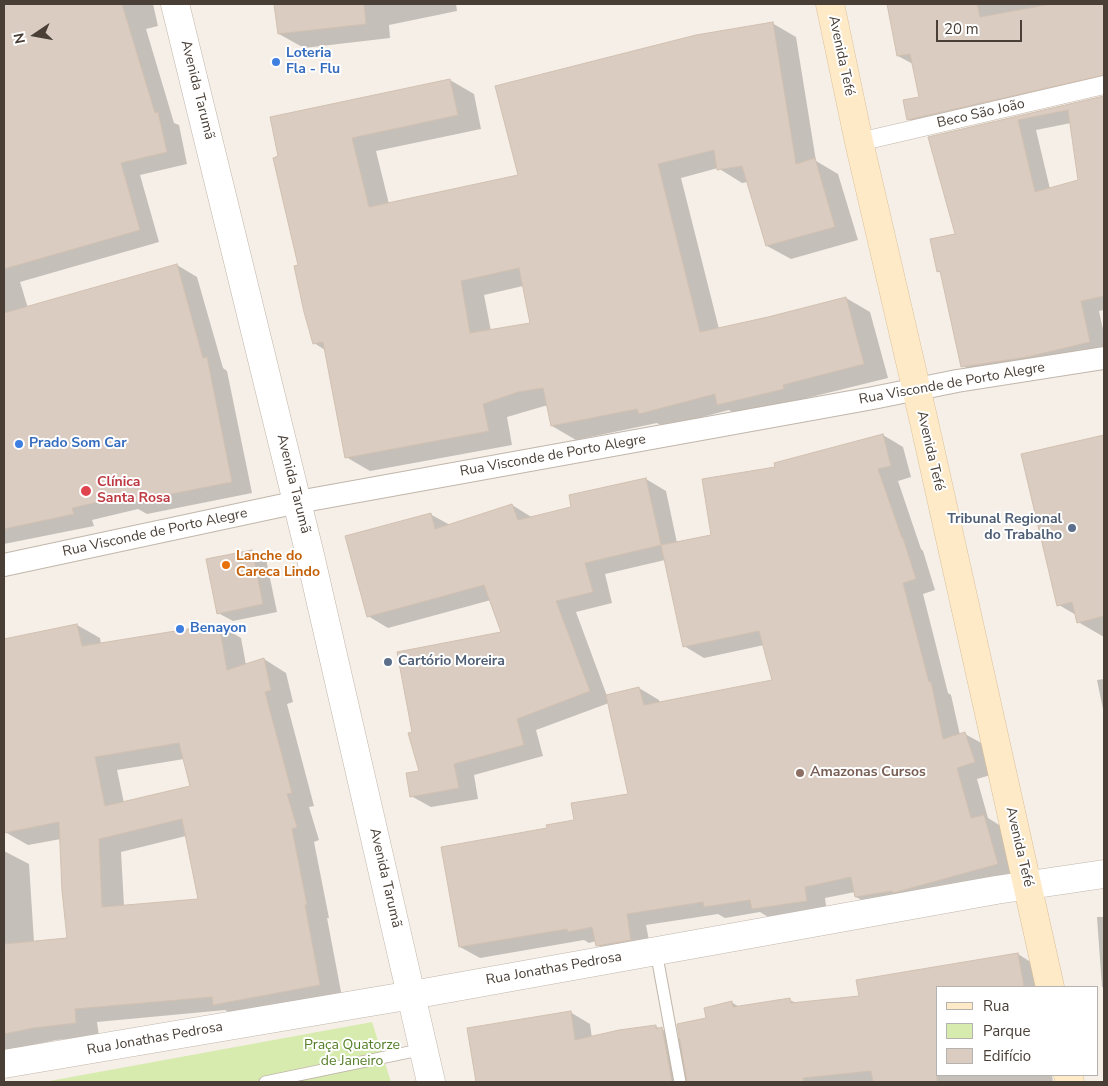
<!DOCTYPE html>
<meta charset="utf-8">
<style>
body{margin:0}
#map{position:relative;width:1108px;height:1086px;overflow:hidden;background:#f5efe8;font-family:"Nunito Sans",sans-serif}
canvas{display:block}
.frame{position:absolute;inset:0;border:5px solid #493f36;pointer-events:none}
.legend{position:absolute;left:936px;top:986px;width:162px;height:90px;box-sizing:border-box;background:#fff;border:1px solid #b6b2af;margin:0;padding:6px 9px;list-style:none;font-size:15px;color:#493f36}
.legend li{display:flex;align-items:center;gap:10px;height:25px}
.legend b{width:25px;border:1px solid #b6b2af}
.north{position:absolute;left:10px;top:10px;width:50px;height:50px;-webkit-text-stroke:4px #fff;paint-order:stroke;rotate:258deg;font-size:14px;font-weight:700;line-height:20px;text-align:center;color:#493f36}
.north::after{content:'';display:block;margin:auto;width:18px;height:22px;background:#493f36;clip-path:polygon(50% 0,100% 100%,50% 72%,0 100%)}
.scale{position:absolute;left:936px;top:20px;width:86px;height:22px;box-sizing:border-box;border:2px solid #493f36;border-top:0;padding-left:6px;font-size:15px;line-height:18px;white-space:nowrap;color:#493f36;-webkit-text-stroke:4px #fff;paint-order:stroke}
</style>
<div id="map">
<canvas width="1108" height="1086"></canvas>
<div class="frame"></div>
<ul class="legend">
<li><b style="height:6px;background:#ffeac8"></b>Rua</li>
<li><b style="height:14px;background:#d8ebaf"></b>Parque</li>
<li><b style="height:14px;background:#daccc0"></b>Edifício</li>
</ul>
<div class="north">N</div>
<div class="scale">20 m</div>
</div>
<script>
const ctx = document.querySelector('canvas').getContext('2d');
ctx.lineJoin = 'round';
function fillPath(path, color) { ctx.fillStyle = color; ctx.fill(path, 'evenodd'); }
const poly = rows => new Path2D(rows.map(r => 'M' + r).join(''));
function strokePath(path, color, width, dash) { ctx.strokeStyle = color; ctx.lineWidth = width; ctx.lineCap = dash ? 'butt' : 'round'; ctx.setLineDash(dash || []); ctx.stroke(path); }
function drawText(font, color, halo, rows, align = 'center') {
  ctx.font = font + ' "Nunito Sans",sans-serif'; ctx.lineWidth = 4; ctx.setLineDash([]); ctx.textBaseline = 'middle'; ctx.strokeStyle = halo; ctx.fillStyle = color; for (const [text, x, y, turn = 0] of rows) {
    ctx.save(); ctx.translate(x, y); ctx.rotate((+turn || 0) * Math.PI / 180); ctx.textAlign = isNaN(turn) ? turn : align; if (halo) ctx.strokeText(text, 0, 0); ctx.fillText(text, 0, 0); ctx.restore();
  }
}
fillPath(poly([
 [372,1022,391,1082,44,1082]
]), '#d8ebaf');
fillPath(poly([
 [4,4,153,4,158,26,146,29,174,123,179,125,187,164,140,175,159,242,20,282,28,308,177,265,197,277,223,368,227,371,252,493,147,514,138,509,92,520,94,526,4,544,4,157,7,156,4,145],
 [276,4,456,4,457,11,389,25,390,38,304,48,279,34],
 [888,4,1104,4,1104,89,926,130,908,119,920,98,913,64,898,56],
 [772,23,796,37,816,161,838,174,858,240,791,259,767,246,748,182,742,183,718,168,681,178,719,329,846,298,870,312,888,378,807,398,808,402,742,418,729,410,664,427,657,423,576,440,552,426,548,405,507,417,512,445,370,471,346,457,325,350,314,343,300,266,274,159,450,80,474,94,481,129,376,151,389,204,519,176],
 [523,286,531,324,491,331,484,295],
 [1104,97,1104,310,1099,311,1104,334,1104,353,981,377,963,366,941,272,938,271,956,235,930,138],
 [1071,123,1079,181,1050,189,1036,130],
 [883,435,903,447,911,477,898,481,921,549,923,551,935,590,923,594,948,693,951,695,960,735,965,734,985,745,994,774,977,779,988,818,1004,828,1017,875,876,908,856,897,855,892,825,898,827,912,773,920,760,912,725,918,718,914,646,925,651,951,617,957,597,945,596,941,589,943,584,940,480,958,460,947,548,829,576,821,630,795,609,703,536,730,543,756,474,775,478,799,431,807,411,796,420,772,414,733,503,633,491,600,388,628,368,616,430,514,450,525,512,505,533,518,573,508,646,479,666,491,677,543,713,536,776,468],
 [665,560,684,646,704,658,764,645,773,681,660,703,659,700,639,688,607,696,576,612,612,603,605,574],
 [1104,436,1104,637,1078,622,1076,615,1059,605,1023,455],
 [252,551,266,559,277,612,233,621,218,613],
 [77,625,100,638,101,644,219,625,241,638,246,665,264,659,286,673,293,702,287,704,314,806,309,807,319,840,314,842,329,918,327,918,342,997,237,1017,225,1010,97,1022,99,1036,56,1040,4,1051,4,851,29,864,34,942,69,939,61,839,28,845,5,832,4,640],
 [184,759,192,787,124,803,117,770],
 [186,836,199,900,124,906,121,852],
 [1104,679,1104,714,1097,680],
 [1097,917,1104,917,1104,988,1102,987],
 [1018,954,1037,966,1041,987,937,987,937,1075,1052,1075,1053,1082,477,1082,469,1029,570,1012,590,1024,592,1038,655,1026,681,1039,731,1002,741,1008,790,1000,798,1004,861,998]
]), '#0003');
const building = poly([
 [4,4,122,4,155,113,158,112,167,152,121,163,140,230,4,269,4,4],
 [274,4,364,4,366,24,278,34,274,4],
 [887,4,977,4,980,17,1051,4,1104,4,1104,75,907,120,903,100,919,97,910,54,897,56,887,4],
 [773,22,796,164,815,158,835,227,766,246,742,166,717,170,714,150,658,164,700,332,768,317,846,297,864,364,783,385,784,389,717,405,715,394,639,414,637,409,551,426,543,388,518,392,483,404,489,431,345,458,323,342,313,344,304,312,294,266,298,265,273,158,278,156,270,117,450,79,458,115,352,138,369,207,518,175,495,86,696,35,773,22],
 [519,268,530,323,470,333,461,281,519,268],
 [1104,96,1104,296,1081,301,1090,342,1027,357,961,367,940,271,937,272,930,239,955,234,928,137,1104,96],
 [1068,110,1078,180,1035,192,1018,120,1068,110],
 [177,264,203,358,207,357,232,482,126,503,124,496,72,508,74,514,4,529,4,313,177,264],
 [883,434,891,466,878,469,902,538,903,538,916,579,903,583,929,682,931,682,943,739,965,732,975,762,957,768,971,818,984,815,998,864,893,893,892,891,855,897,851,877,805,887,807,901,752,909,750,900,704,907,703,902,627,914,631,940,596,946,592,927,568,932,567,929,459,947,441,847,547,828,546,825,574,820,571,803,628,794,606,695,639,687,644,705,772,680,759,631,683,647,661,545,711,535,702,479,775,467,774,463,883,434],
 [1104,435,1104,616,1077,623,1072,602,1057,606,1021,454,1104,435],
 [646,478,661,545,585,563,593,592,556,601,590,691,517,719,524,745,454,764,459,788,410,797,406,773,419,771,408,733,412,732,397,652,501,632,484,585,367,617,345,536,431,513,435,529,512,504,518,520,571,507,569,495,646,478],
 [252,550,263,604,217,614,206,559,252,550],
 [77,624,82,646,219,624,227,670,264,658,271,690,265,692,292,793,287,794,297,827,292,829,307,905,305,905,320,985,213,1005,212,997,75,1009,76,1023,33,1028,4,1034,4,944,67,938,62,891,59,822,4,833,4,639,77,624],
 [179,743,190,786,105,806,95,757,179,743],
 [182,819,198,899,102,907,99,839,182,819],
 [1018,953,1024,987,937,987,937,1082,873,1082,871,1071,803,1078,804,1082,687,1082,677,1024,706,1018,704,1008,732,1001,733,1007,790,998,791,1003,859,996,856,980,1018,953],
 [571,1011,575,1040,619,1030,656,1025,656,1029,662,1027,672,1082,476,1082,467,1028,571,1011]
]);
fillPath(building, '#daccc0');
strokePath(building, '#d2c0b0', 1);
const service = poly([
 [656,951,680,1082],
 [265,1082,424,1049]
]);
const pedestrian = poly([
 [859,142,1104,85]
]);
const minor = poly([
 [4,565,298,502,873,398,957,381,1104,358]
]);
const tertiary = poly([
 [175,4,310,555,431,1082],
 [4,1064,412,995,996,890,1104,874]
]);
const secondary = poly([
 [830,4,859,142,925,426,1050,987],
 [1068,1075,1070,1082]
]);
strokePath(service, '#c1b6aa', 13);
strokePath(pedestrian, '#c1b6aa', 19);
strokePath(minor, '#c1b6aa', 24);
strokePath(tertiary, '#c1b6aa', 29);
strokePath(secondary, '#dac098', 29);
strokePath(service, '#fff', 11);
strokePath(pedestrian, '#fff', 18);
strokePath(minor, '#fff', 22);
strokePath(tertiary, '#fff', 28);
strokePath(secondary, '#ffeac8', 28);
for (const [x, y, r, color] of [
 [276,62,5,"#3f7fe0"],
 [19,444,5,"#3f7fe0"],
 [86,491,6,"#e0444e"],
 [1072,528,5,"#5c6f8a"],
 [226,565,5,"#e8710a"],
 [180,629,5,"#3f7fe0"],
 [388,662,5,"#5c6f8a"],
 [800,773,5,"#8d6e63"]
]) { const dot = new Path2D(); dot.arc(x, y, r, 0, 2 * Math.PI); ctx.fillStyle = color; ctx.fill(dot); strokePath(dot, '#fff', 2); }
drawText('bold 14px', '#366cbe', '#fff', [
 ["Loteria",286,54],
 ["Fla - Flu",286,70],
 ["Prado Som Car",29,444],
 ["Benayon",190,629]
], 'left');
drawText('14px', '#493f36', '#fff', [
 ["Avenida Tefé",841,56,78],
 ["Avenida Tarumã",197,90,76],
 ["Beco São João",981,114,-13],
 ["Rua Visconde de Porto Alegre",952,384,-10],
 ["Avenida Tefé",930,451,77],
 ["Rua Visconde de Porto Alegre",553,456,-10],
 ["Avenida Tarumã",293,484,76],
 ["Rua Visconde de Porto Alegre",155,533,-12],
 ["Avenida Tefé",1019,847,77],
 ["Avenida Tarumã",385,878,77],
 ["Rua Jonathas Pedrosa",554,969,-10],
 ["Rua Jonathas Pedrosa",155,1039,-10]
]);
drawText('bold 14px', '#be3a42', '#fff', [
 ["Clínica",97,483],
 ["Santa Rosa",97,499]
], 'left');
drawText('bold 14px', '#4e5e75', '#fff', [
 ["Tribunal Regional",1062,520],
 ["do Trabalho",1062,536],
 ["Cartório Moreira",398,662,"left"]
], 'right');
drawText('bold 14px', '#c56008', '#fff', [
 ["Lanche do",236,557],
 ["Careca Lindo",236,573]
], 'left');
drawText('bold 14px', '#785e54', '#fff', [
 ["Amazonas Cursos",810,773]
], 'left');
drawText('14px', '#547e26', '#fff', [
 ["Praça Quatorze",352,1046],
 ["de Janeiro",352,1062]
]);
</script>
